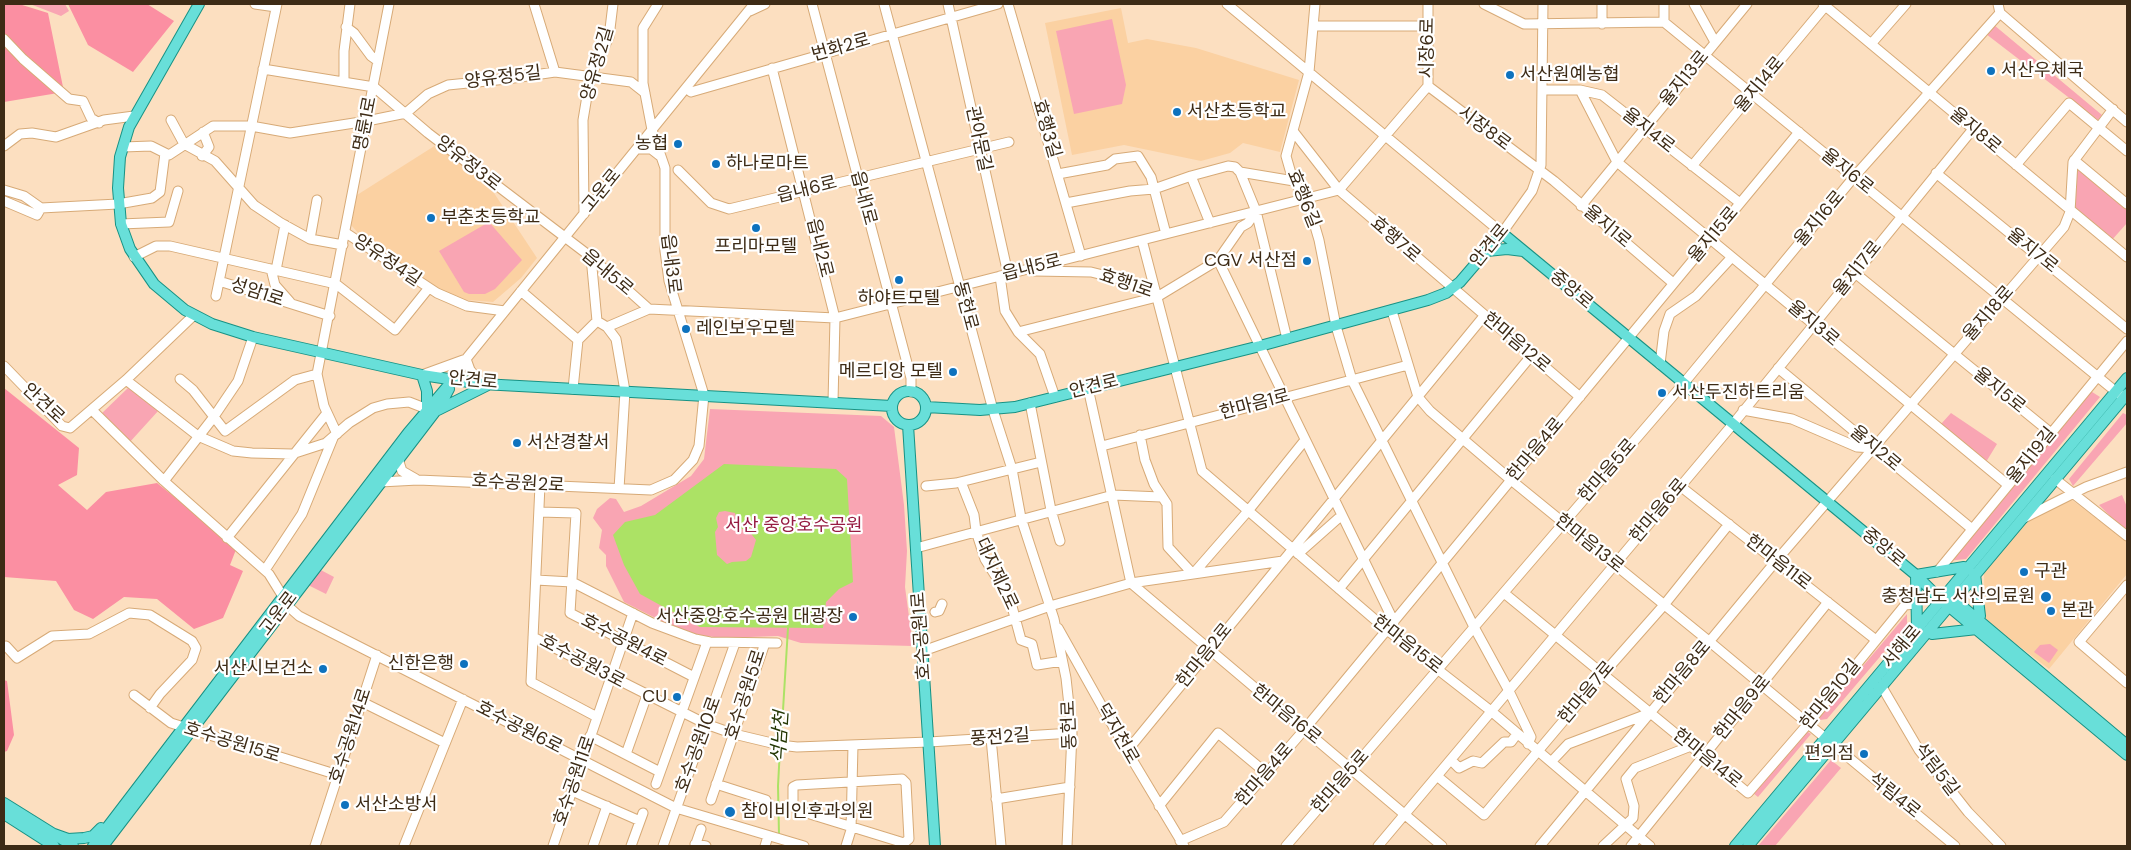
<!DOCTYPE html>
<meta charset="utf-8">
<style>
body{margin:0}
#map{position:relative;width:2131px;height:850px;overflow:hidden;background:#fcdfc0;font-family:"DM Sans",sans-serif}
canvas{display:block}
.frame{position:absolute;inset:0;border:5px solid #3d2b16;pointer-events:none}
</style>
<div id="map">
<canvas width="2131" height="850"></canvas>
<div class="frame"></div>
</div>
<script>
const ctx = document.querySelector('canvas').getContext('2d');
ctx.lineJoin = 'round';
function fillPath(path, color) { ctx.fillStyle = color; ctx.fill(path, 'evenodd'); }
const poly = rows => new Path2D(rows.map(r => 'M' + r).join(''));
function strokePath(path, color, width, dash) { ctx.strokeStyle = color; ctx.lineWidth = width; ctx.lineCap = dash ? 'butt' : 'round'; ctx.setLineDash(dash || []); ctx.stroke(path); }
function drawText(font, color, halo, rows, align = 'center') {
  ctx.font = font + ' "DM Sans","Noto Sans KR",sans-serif'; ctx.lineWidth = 4.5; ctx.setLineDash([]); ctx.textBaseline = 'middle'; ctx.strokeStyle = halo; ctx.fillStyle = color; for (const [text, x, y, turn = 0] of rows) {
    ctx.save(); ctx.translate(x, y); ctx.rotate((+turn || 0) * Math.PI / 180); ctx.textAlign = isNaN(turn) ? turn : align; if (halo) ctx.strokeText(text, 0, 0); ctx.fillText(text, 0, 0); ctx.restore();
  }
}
fillPath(poly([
 [1121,8,1128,43,1147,39,1196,48,1299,80,1280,152,1243,143,1230,153,1201,161,1124,145,1072,155,1045,23],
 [436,145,441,146,494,193,537,258,521,278,493,302,453,299,370,246,351,225,357,195],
 [2072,500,2127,542,2127,574,2049,669,1985,620,1984,573,2029,518]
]), '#fbd1a2');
fillPath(poly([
 [30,4,65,4,69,11,61,16],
 [1112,19,1126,85,1122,104,1074,114,1056,31],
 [1994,25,2102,115,2098,120,1986,34],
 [2075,165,2127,207,2127,223,2111,241,2072,210],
 [489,222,522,260,495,289,485,294,469,294,464,292,439,251],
 [129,387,159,410,129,443,100,415],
 [2089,390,2100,397,1966,559,1947,561],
 [710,409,881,416,894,427,904,505,907,551,905,587,913,646,801,643,778,636,722,638,698,635,679,630,624,602,606,566,606,555,599,548,602,530,593,518,597,509,610,498,616,499,624,512,641,506,691,476,704,459],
 [1951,413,1997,444,1986,462,1941,424],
 [2123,413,2127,415,2127,423,2073,486,2069,479],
 [2122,495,2127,507,2127,533,2099,505],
 [317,568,334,577,326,594,308,585],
 [1907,614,1907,625,1827,719,1820,720,1815,727,1813,725],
 [2050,644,2058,650,2049,663,2034,652,2040,645],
 [1805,730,1811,734,1758,797,1753,793],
 [1831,760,1841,768,1775,846,1758,846]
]), '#f9a5b3');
fillPath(poly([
 [4,4,19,4,48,13,64,92,4,102],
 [68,4,147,4,174,21,133,72,88,45],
 [4,388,79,448,77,475,58,485,87,510,106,492,157,483,237,547,230,565,243,571,223,618,194,629,157,599,124,597,93,619,74,610,56,581,4,577],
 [4,680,7,681,14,735,7,751,4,752]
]), '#fb8fa2');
fillPath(poly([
 [724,464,836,469,847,479,853,582,839,589,826,602,823,628,700,627,640,594,624,565,613,535,625,522,655,515],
 [725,511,735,513,738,528,749,531,756,540,751,557,746,561,732,562,727,564,717,555,715,532,718,527,716,518,719,512]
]), '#ace265');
strokePath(poly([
 [781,743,788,628],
 [779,835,778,786,780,748]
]), '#ace265', 2);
const minor = poly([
 [255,4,276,7],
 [534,4,555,72],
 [812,4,911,378,911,392],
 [884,4,993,410,1012,469,1021,518,1054,619,1066,678,1072,733,1067,846],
 [948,4,1008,274],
 [1008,4,1081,256],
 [1227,4,1502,233,1532,191,1541,165,1543,4],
 [1315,4,1309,72,1286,156,1292,177,1309,206,1319,240,1336,326,1352,380,1474,627,1509,691,1531,737,1528,744],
 [1484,4,1524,24,1664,22,2120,395],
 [1664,4,1664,22],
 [1694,4,1715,42],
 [1823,4,2127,257],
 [1998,4,2000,13,2127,122],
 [750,11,765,4],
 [1602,24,1602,4],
 [1314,26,1428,26],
 [346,27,354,33,371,56,378,61],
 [4,39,23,59,69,99,83,101,91,118,99,123],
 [1871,44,1906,4],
 [772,68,835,318,833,402],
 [263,69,374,87,428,133,591,257,649,309,835,318,1339,190,1428,86,1428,4],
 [344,82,344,51,350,4],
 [1428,86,1554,181,1673,283],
 [686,88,691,92,998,4],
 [1543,90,1580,90,1602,95,1740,203],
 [1580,90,1617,162,2008,485],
 [171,120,184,144,215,161,254,205,281,223,310,239,343,245],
 [1293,131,1339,190,1580,397],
 [4,146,20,134,32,133,56,137,104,120,134,116],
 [123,147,151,146,169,155,213,126,251,126,290,133,367,121,406,113,428,94,448,85,507,79,555,72,631,82,645,93],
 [637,149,651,149,660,156],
 [202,156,209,147,203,132],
 [2074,160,2127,204],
 [2016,165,2069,103,2127,151],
 [1692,166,1827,4],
 [678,170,711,203,729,209,1009,142],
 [1240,172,1294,181],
 [1936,173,2127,329],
 [1058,174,1107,165,1115,159,1138,156,1151,177,1166,234],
 [1191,176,1210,223],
 [4,190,24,196,41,208],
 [4,201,37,215,41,208,118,204,152,198,160,192,165,153],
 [1066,203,1130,191,1154,189,1191,176,1228,166,1235,167,1240,172,1256,211,1287,339],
 [1581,206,1747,4],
 [584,214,583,120,590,78,609,37,613,4],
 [121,224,169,222,178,191],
 [346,233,437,293,467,306,505,311],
 [310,239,317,200],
 [1142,240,1202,471,1387,630,1491,711,1650,846],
 [134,257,156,246,170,246,336,284,395,330,428,289],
 [591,257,597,321],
 [1218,260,1394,622],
 [271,269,275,285,290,302],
 [276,270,285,225],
 [1034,271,1091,272,1123,280,1157,297],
 [1855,273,2051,433],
 [1000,276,1005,311,1018,332,1040,354,1055,397],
 [219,281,330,316],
 [521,291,578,340,573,389],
 [216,296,277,4],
 [1392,311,1418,397,1430,411,1511,480,1710,642,1955,846],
 [597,321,607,327,616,339,625,391,619,489],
 [607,327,649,309],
 [1018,332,1157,297,1218,260,1241,227,1248,223,1256,211],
 [578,340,597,321],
 [466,359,470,370,482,384],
 [1660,364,1664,331,1670,314,1696,296,1732,257],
 [4,366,62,426,70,428,126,380,194,315],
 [1778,368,1972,529],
 [422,375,466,359],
 [180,379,193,390,225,431,295,380,317,374],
 [126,380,198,436,233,451,252,453,292,454,326,443,349,423,373,408,387,404,409,402,427,409],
 [453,380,466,359,754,4],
 [1088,388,1131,583,1442,846],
 [1030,403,1051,510,1060,541],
 [92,410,164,481,269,574,290,608,299,616,676,808,804,846],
 [1743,410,1792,419,1857,447,1874,448],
 [337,434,324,406,317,374,389,4],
 [1140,435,1145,460,1154,484,1167,504,1168,547,1193,574],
 [1102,446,1408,365],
 [400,456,399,462,402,471,416,479],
 [2055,479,2127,536],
 [164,481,213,418,238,381,253,337],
 [380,482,418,480,651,490,674,480,693,460,699,446,704,395,669,281,665,251,665,168,652,130,643,83,643,28,658,4],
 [961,482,974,515,976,531,985,559,1010,599,1021,640,1032,644,1037,665,1062,661],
 [540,485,531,682,597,717],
 [926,486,956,483,1041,462],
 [1680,486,1876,640],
 [539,512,576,513,570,613,694,677],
 [2024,518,2086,487,2127,472],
 [227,538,327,413],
 [916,548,1113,495,1161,497],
 [1298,554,1342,515],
 [265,570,302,514,333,438],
 [1937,572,2127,341],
 [1193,574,1248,511,1305,440],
 [536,580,572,582,652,623,695,639,710,642,777,643],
 [2127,585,2079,642,2127,683],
 [1339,589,1531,356],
 [1504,593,1748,793,1807,725,1905,605,1916,604],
 [935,612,939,611,942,604],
 [1058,628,1127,751,1184,846],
 [533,637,706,724,734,734,780,745,797,747,929,742,1072,733],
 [6,646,17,658,52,636,89,634,129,613,150,615,192,641,196,648,192,660,160,694,150,708],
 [923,651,1050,606,1131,583,1283,561],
 [1882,687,1919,750,1968,812,2001,846],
 [134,695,171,723,338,775],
 [362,702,445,743],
 [590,736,660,772],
 [991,738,1001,846],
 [1127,751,1484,316],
 [626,754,647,695],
 [1451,760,1459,768,1473,761,1482,763,1504,742,1511,742,1517,734],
 [1551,762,1568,744,1650,713],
 [1437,776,1484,815,1603,674,1664,605,1729,524],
 [902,779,906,783,909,839,904,843,797,810,793,805,793,787,797,785,902,779],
 [656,784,707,642],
 [716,784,766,800],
 [572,791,640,821],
 [996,799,1070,787],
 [711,800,765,643],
 [1159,806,1218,733,1266,773],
 [1180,841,1224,822,1304,730,1799,132],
 [695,844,706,846],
 [315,846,377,655],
 [404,846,463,699],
 [553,846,633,613],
 [593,846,607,806],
 [631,846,643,813],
 [663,846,735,643],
 [695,846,701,829],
 [765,846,768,836],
 [846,846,851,830,853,745],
 [1286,846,1684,383,1854,177,2000,13],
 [1378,846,1733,424,1973,129],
 [1540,846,1776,561,2064,227,2070,212,2073,162,2113,109],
 [1603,846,1633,818,1634,806,1626,779,1635,768,1691,746],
 [1631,846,1828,602]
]);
const major = poly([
 [199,4,129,127,120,157,118,188,121,224,130,249,154,284,185,310,212,324,253,337,422,375,482,384,892,406],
 [1487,251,1507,249,1523,251],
 [422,375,427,391,427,409],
 '892 408a17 17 0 1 1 34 0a17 17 0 1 1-34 0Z',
 [926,407,980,410,1015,407,1260,346,1428,300,1446,293,1460,282,1502,233,1916,575,1941,600,2127,755],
 [438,410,488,385],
 [908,425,935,846],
 [1975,574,1980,616,1978,620],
 [1916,575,1917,628],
 [1916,575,1964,567,1967,570],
 [1951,597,2127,745],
 [1928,631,1932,634,1977,629],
 [4,803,73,846],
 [4,814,54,846],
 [54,834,68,839,84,838,93,836,101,828],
 [93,846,408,433,453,380],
 [103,846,441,404,449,389],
 [1735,846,2127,378],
 [1748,846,2127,394]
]);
strokePath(minor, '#d7aa77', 11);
strokePath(major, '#189284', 12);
strokePath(minor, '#fff', 9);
strokePath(major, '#68dfd9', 10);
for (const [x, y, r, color] of [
 [1991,71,5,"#0e72be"],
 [1510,75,5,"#0e72be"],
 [1177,112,5,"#0e72be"],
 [678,144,5,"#0e72be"],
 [716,164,5,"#0e72be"],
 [431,218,5,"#0e72be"],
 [756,228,5,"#0e72be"],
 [1307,261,5,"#0e72be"],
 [899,280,5,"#0e72be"],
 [686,329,5,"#0e72be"],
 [953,372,5,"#0e72be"],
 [1662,393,5,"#0e72be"],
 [517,443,5,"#0e72be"],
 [2024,572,5,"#0e72be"],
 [2046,597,6,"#0e72be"],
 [2051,611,5,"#0e72be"],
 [853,617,5,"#0e72be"],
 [464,664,5,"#0e72be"],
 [323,669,5,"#0e72be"],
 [677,697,5,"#0e72be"],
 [1864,754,5,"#0e72be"],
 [345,805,5,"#0e72be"],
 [730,812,6,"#0e72be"]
]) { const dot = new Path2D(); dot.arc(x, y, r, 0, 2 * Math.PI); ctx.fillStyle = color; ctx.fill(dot); strokePath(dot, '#fff', 2); }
drawText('18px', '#3d2b16', '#fff', [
 ["번화2로",841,48,-16],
 ["시장6로",1428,48,-89],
 ["양유정2길",598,64,-74],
 ["양유정5길",503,78,-7],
 ["율지13로",1685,79,-51],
 ["율지14로",1760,85,-50],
 ["명륜1로",366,124,-79],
 ["효행3길",1046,129,74],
 ["시장8로",1484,129,37],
 ["율지4로",1648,131,38],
 ["율지8로",1975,131,40],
 ["관아문길",978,139,78],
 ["양유정3로",468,164,38],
 ["율지6로",1847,172,39],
 ["읍내6로",807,190,-14],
 ["고운로",602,191,-51],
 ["읍내1로",863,198,75],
 ["효행6길",1303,199,68],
 ["율지16로",1820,219,-50],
 ["율지1로",1607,227,40],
 ["율지15로",1714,235,-50],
 ["효행7로",1395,240,41],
 ["안견로",1490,246,-51],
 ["읍내2로",819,248,76],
 ["율지7로",2032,251,39],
 ["양유정4길",387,261,34],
 ["읍내3로",670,264,83],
 ["읍내5로",1032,268,-14],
 ["율지17로",1858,269,-51],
 ["읍내5로",607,273,40],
 ["효행1로",1126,284,19],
 ["중앙로",1571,290,40],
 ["성암1로",257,293,18],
 ["동헌로",965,306,75],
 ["율지18로",1989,314,-49],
 ["율지3로",1813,324,40],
 ["한마음12로",1516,343,40],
 ["안견로",473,381,6],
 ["안견로",1094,387,-14],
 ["율지5로",1999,391,39],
 ["안견로",43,404,43],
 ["한마음1로",1255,405,-15],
 ["율지2로",1875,449,40],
 ["한마음4로",1536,450,-50],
 ["율지19길",2032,456,-51],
 ["한마음5로",1608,471,-49],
 ["호수공원2로",518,484,3],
 ["한마음6로",1659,511,-50],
 ["한마음13로",1589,544,39],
 ["중앙로",1883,548,40],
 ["한마음11로",1778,563,38],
 ["대지제2로",996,574,65],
 ["고운로",279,614,-53],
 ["호수공원1로",922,636,-94],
 ["호수공원4로",624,641,27],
 ["한마음15로",1407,645,38],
 ["서해로",1902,647,-50],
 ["한마음2로",1205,656,-51],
 ["호수공원3로",582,662,28],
 ["한마음8로",1683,673,-50],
 ["한마음7로",1587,693,-50],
 ["호수공원5로",746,695,-72],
 ["한마음10길",1831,695,-51],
 ["한마음9로",1743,708,-51],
 ["한마음16로",1286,715,39],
 ["동헌로",1070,725,-92],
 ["호수공원6로",519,728,27],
 ["덕지천로",1117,734,60],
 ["호수공원14로",351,736,-72],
 ["풍전2길",1000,738,-4],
 ["호수공원15로",232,743,17],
 ["호수공원10로",699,745,-70],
 ["한마음14로",1707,759,39],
 ["석림5길",1936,770,53],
 ["한마음4로",1265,775,-49],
 ["호수공원11로",575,781,-71],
 ["한마음5로",1341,782,-49],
 ["석림4로",1894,796,39]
]);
drawText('18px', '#3d2b16', '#fff', [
 ["서산우체국",2001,71],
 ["서산원예농협",1520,75],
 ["서산초등학교",1187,112],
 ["농협",668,144,"right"],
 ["하나로마트",726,164],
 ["부춘초등학교",441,218],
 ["프리마모텔",756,247,"center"],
 ["CGV 서산점",1297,261,"right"],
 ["하야트모텔",899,299,"center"],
 ["레인보우모텔",696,329],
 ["메르디앙 모텔",943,372,"right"],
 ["서산두진하트리움",1672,393],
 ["서산경찰서",527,443],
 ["구관",2034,572],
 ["충청남도 서산의료원",2035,597,"right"],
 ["본관",2061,611],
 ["서산중앙호수공원 대광장",843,617,"right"],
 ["신한은행",454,664,"right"],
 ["서산시보건소",313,669,"right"],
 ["CU",667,697,"right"],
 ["편의점",1854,754,"right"],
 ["서산소방서",355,805],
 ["참이비인후과의원",741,812]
], 'left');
drawText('18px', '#961d42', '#fff', [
 ["서산 중앙호수공원",794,526]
]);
drawText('italic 19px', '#253805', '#fff', [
 ["석남천",781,737,-86]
]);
</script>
